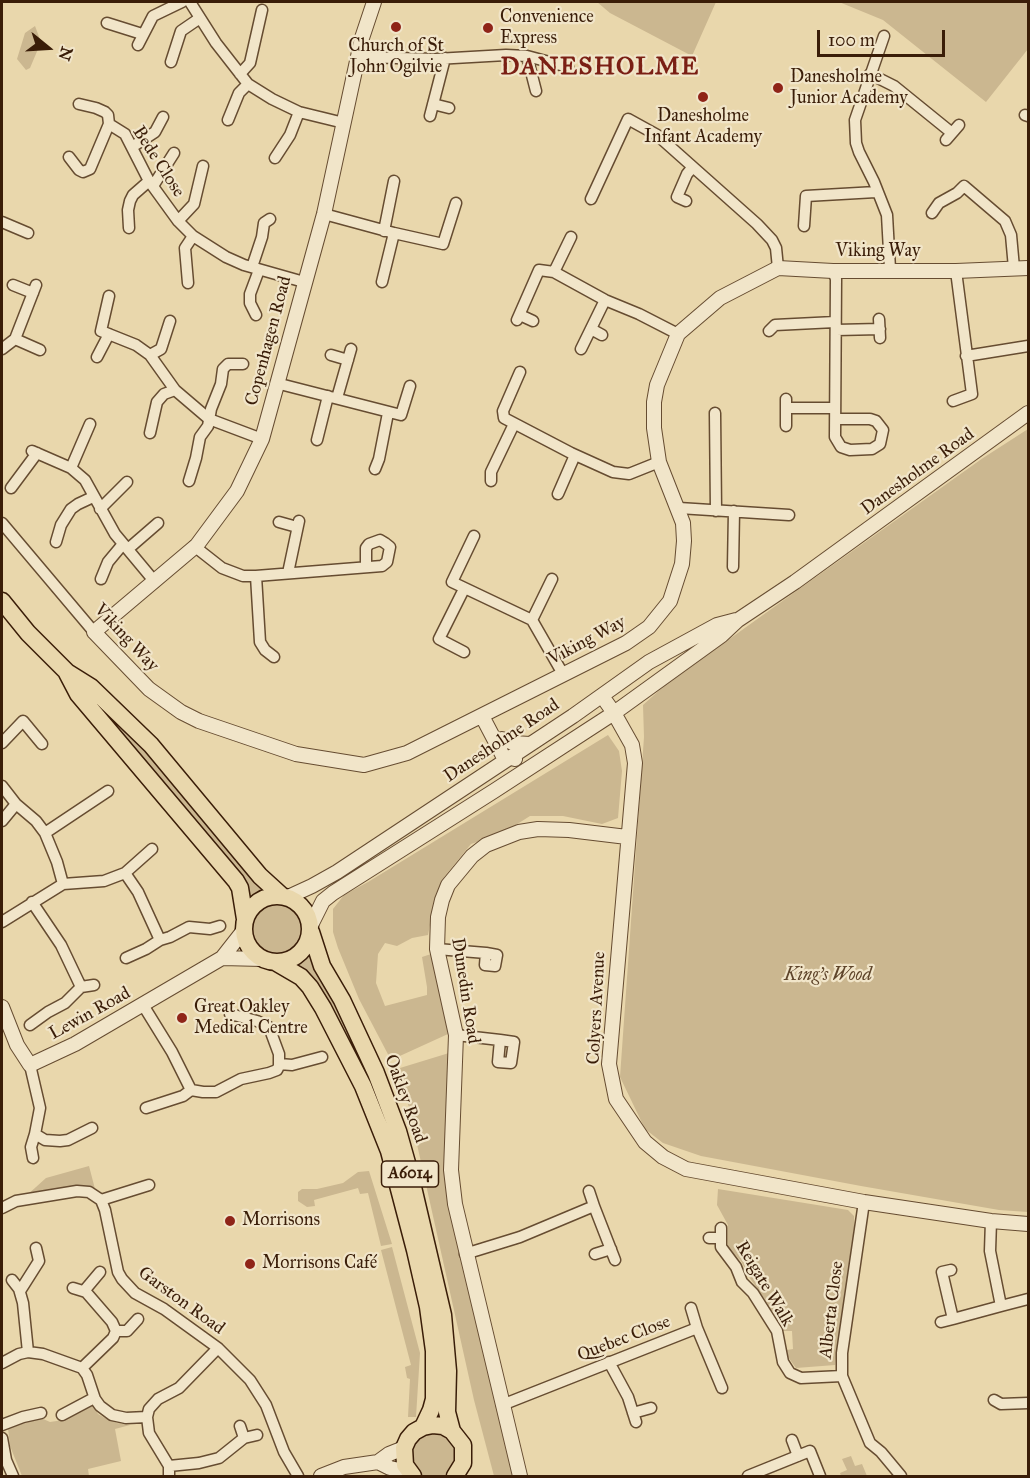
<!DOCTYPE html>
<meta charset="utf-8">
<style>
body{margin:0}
#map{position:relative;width:1030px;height:1478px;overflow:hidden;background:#e9d7ac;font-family:"IM FELL Great Primer",serif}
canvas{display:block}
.frame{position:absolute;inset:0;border:3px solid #3a1d08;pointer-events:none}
.north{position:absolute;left:18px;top:18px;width:60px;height:60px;-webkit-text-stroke:4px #f1e5c9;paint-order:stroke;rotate:108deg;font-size:16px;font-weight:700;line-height:24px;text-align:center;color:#3a1d08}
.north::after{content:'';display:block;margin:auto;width:21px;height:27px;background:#3a1d08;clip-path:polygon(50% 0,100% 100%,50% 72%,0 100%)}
.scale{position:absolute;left:817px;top:30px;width:128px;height:27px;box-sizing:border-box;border:3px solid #3a1d08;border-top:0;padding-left:8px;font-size:18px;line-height:21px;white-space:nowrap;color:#3a1d08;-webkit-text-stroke:4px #f1e5c9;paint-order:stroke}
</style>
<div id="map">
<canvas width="1030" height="1478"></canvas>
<div class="frame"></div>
<div class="north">N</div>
<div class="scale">100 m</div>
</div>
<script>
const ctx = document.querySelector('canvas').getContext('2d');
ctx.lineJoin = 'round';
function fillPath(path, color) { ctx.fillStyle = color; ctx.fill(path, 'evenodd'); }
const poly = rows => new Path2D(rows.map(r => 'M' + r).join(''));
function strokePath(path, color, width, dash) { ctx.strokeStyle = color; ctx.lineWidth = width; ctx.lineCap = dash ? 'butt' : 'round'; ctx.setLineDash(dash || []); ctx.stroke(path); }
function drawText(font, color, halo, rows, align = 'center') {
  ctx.font = font + ' "IM FELL Great Primer",serif'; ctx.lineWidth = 4.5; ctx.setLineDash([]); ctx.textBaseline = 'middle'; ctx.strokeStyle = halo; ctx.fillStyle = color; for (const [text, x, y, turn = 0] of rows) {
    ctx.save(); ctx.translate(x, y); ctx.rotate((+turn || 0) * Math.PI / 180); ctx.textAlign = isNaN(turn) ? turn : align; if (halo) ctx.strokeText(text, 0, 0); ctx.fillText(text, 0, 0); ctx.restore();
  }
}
fillPath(poly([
 [597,2,716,2,692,56,610,13],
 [839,2,1028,2,1028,49,986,102,883,20],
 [35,26,41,42,30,68,26,70,17,59,25,33],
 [1028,429,1028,1212,999,1210,861,1186,701,1156,663,1143,645,1129,620,1077,644,737,643,705,664,686,795,592,983,458],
 [75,680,122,721,268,891,249,904],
 [608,735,619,751,622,771,618,818,602,824,563,816,530,816,503,833,471,844,445,876,436,894,428,935,412,938,397,946,385,943,378,954,376,983,385,1006,427,995,427,987,422,957,431,954,448,1034,391,1060,359,999,338,948,333,932,333,909,344,895,368,882],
 '249 930a29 29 0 1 1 58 0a29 29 0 1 1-58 0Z',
 [310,950,371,1072,364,1076,291,965,305,958],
 [449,1053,447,1173,514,1476,494,1476,474,1400,400,1068],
 [89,1166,95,1189,83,1185,26,1196,46,1178],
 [369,1171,392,1244,381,1246,368,1193,360,1194,358,1188,314,1200,315,1206,307,1207,298,1201,298,1192,302,1189,317,1189,343,1183,358,1172],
 [718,1189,848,1210,854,1216,854,1228,835,1365,796,1368,788,1357,787,1350,793,1349,792,1331,783,1331,766,1301,749,1277,741,1261,728,1248,728,1225,717,1205],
 [392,1247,420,1353,416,1417,408,1417,410,1379,407,1378,405,1367,411,1365,381,1250],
 [93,1405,98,1414,105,1418,117,1423,130,1425,115,1429,121,1461,88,1469,89,1476,22,1476,10,1446,8,1428,41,1418,50,1422,63,1420],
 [428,1431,444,1433,459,1452,448,1476,419,1476,413,1471,410,1447,414,1440],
 [851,1456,855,1466,862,1464,867,1476,841,1476,840,1473,847,1470,842,1459]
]), '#cbb790');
const minor = poly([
 [190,2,216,43,248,84,272,99,299,112,344,123],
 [107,23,142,34],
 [884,36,855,120,856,143,859,152,874,182,887,215,890,269],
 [138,45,153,16,182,2],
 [527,56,536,91],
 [359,57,436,59,506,55,527,56,568,67],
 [171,62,181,31,200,18],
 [240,74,250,63,262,10],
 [870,74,894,86,952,133],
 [433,104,449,108],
 [1025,115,1028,116],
 [430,116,445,58],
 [228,120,239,93,248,84],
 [109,124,125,134,149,181,178,221,193,236,226,257,244,265,304,282],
 [946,140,959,125],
 [132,147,155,132,163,117],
 [69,157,79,170,83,172,90,169,109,124,108,115,105,112,96,108,79,104],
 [275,158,290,135,299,112],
 [153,186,174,153],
 [591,199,628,119,657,135,757,224,772,240,776,248,778,268],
 [686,201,677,197,687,174,692,168],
 [932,213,939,203,957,193,964,186,1005,221,1011,235,1014,268],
 [324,214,394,233,443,244,456,203],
 [178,221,194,204,203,166],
 [2,222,28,233],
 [804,226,806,196,876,192],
 [129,228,128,210,130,201,133,195,149,181],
 [384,231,394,181],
 [252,267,262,237,264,223,270,219],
 [833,271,836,279,835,437,841,447,850,450,872,449,880,444,883,430,876,421,870,419,836,419],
 [554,272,571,237],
 [382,282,394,233],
 [188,283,185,248,193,236],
 [13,285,33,293],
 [109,296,101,331,136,345,150,355,175,390,209,419,262,439],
 [256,315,250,303,250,294,259,270],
 [520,315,533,321],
 [879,319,880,338],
 [517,320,539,270,554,272,605,300,639,314,678,334],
 [591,329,602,335],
 [836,330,880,329],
 [769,331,775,325,835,322],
 [15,339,40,350],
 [2,349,15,339,36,285],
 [581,349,605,300],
 [150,355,161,349,170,321],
 [331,355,348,360],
 [966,356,1028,346],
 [97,357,109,334],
 [520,372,503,411,504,418,571,453,613,472,629,474,659,462],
 [276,383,401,415,410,386],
 [337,398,351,349],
 [786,399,786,426],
 [953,401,972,394,956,271],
 [786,408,834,408],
 [715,413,716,511],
 [150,433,157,402,164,394,175,390],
 [317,440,328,396],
 [32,451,71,468,85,480,115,534,155,582],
 [71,468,90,424],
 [375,469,379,459,388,413],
 [189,481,196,458,200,437,208,426,211,409,221,384,223,369,228,364,243,364],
 [491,481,491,472,514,424],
 [11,488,37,453],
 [558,494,575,455],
 [679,508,789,515],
 [100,509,127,482],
 [279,522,297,527],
 [2,523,94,632],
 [474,536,452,582,532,620,563,674],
 [56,542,61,525,71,509,78,504,93,497],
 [194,546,222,568,243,576,256,576,382,566,387,562,390,547,385,543,380,540,369,544,366,548,366,567],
 [128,549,158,523],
 [733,567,734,511],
 [288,573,299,521],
 [256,576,260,642,265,650,274,657],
 [101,579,108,562,123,544],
 [532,620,552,579],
 [464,652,439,639,464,589],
 [2,743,23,721,42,744],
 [2,786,16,804,36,821,45,833,57,862,63,884],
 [2,821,16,804],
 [45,833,108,791],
 [125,873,138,892,160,940,146,949,126,958],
 [2,922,63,884,104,881,125,873,152,849],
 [160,940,170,937,189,927,210,929,220,926],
 [437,949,486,953,497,955,495,966,485,965,486,953],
 [81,987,94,985],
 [143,1005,172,1052,191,1090,203,1092,216,1092,241,1079,269,1073,277,1070,279,1066,279,1054,269,1027,257,1021,230,1014],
 [30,1025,48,1012,65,1003,81,987,61,945,32,902],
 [456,1035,500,1040,514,1042,511,1063,498,1062,500,1040],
 [279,1064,292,1065,322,1057],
 [30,1065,40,1108,35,1134,45,1140,60,1141,68,1140,92,1128],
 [146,1108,183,1096,191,1090],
 [33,1158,31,1147,35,1134],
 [589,1191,594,1206],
 [101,1200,149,1185],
 [864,1202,842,1353,842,1376,870,1443,881,1452,901,1476],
 [2,1208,16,1201,77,1191,89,1192,101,1200,105,1210,118,1272,122,1279,135,1293,164,1309,218,1348,250,1380,266,1405,284,1452,298,1476],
 [721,1228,721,1247,736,1267,742,1282,753,1293,777,1331,783,1362,790,1373,801,1378,842,1376],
 [709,1238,721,1238],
 [465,1254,520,1237,594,1206,615,1260],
 [595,1254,611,1249],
 [951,1270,942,1272,953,1319,1001,1306,990,1251,991,1221],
 [12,1280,19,1289,23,1303,28,1352],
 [73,1288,86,1292,112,1322,116,1331,113,1338,82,1368,87,1375,95,1399,100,1406,112,1415,126,1418,147,1417],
 [20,1291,39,1261,36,1248],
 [84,1291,100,1272],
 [1001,1306,1028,1299],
 [691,1308,697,1328],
 [941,1322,953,1319],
 [116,1331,127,1331,138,1319],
 [609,1362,628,1397,636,1422],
 [2,1363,19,1354,28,1352,43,1354,82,1368],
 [994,1400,1001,1404,1028,1403],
 [502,1405,697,1328,722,1388],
 [633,1413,651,1408],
 [62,1415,94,1398],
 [2,1425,23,1417,41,1413],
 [240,1426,244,1438],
 [2,1438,6,1460,13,1476],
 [792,1440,798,1456],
 [169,1466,199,1463,219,1458,244,1438,257,1435],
 [169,1476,169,1466,149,1433,147,1417,149,1409,158,1399,179,1388,218,1348],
 [748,1476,810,1451,820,1476]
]);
const tertiary = poly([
 [374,2,362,38,324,214,262,439,237,491,197,545,94,632,149,689,181,712,199,721,296,754,364,765,407,753,626,643,649,627,670,601,682,564,684,541,683,523,659,462,654,428,654,402,657,385,678,334,720,298,778,268,833,271,956,271,1028,268],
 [602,696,614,713,632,745,635,763,609,1064,616,1099,645,1142,663,1157,686,1169,864,1202,991,1221,1028,1224],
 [482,716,503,756,515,759],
 [502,739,513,743,530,744],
 [288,897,312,886,337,872,573,716,649,662,717,625,736,620],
 [311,925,323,901,333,893,494,791,614,713,722,635,738,620,795,582,1028,413],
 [222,958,262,959],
 [2,1007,17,1045,30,1065,75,1044,222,958,244,930],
 [378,1462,390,1468,409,1472],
 [321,1476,344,1467,378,1462,389,1454,404,1448],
 [520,1476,455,1204,451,1170,456,1035,437,949,438,917,442,900,448,885,472,856,486,845,519,832,538,829,569,830,627,837]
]);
const primary = poly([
 [2,601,28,633,67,672,91,687,151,745,260,876,282,896],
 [67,673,78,694,236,881,240,888,245,919],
 '244 929a33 33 0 1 1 66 0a33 33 0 1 1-66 0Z',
 [311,932,322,966,342,1000,376,1073,398,1131,409,1170,443,1315,448,1371,447,1412,452,1431],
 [277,963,301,977,310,987,323,1008,363,1086,389,1151,415,1250,428,1307,434,1351,434,1399,431,1410,423,1427],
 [413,1476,405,1465,404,1448,408,1439,414,1432,423,1427,433,1425,443,1426,452,1431,463,1445,463,1463,455,1476]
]);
strokePath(minor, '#664c31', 13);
strokePath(tertiary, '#664c31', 16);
strokePath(primary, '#3a1d08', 19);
strokePath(minor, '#f1e5c9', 10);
strokePath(tertiary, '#f1e5c9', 14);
strokePath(primary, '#e9d7ac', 16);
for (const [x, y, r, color] of [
 [396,27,6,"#8f2418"],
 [488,28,6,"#8f2418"],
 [778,88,6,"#8f2418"],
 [703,97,6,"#8f2418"],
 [182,1018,6,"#8f2418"],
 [230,1221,6,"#8f2418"],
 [250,1264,6,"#8f2418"]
]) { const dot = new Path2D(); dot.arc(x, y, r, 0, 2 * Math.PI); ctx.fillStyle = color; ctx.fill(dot); strokePath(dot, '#f1e5c9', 2); }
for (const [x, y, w] of [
 [410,1174,57]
]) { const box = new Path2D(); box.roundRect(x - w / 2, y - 13, w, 26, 4.5); ctx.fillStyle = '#f1e5c9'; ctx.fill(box); strokePath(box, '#3a1d08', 1.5); }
drawText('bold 16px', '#3a1d08', null, [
 ["A6014",410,1174]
]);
drawText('18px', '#3a1d08', '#f1e5c9', [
 ["Convenience",500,18],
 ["Express",500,39],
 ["Church of St",396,47,"center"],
 ["John Ogilvie",396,68,"center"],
 ["Danesholme",790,78],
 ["Junior Academy",790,99],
 ["Danesholme",703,117,"center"],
 ["Infant Academy",703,138,"center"],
 ["Great Oakley",194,1008],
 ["Medical Centre",194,1029],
 ["Morrisons",242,1221],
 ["Morrisons Café",262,1264]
], 'left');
drawText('18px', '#3a1d08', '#f1e5c9', [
 ["Bede Close",158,162,57],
 ["Viking Way",878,252],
 ["Copenhagen Road",269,341,-75],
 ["Danesholme Road",918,472,-36],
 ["Viking Way",126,638,47],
 ["Viking Way",587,641,-28],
 ["Danesholme Road",502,741,-34],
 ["Dunedin Road",465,991,81],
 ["Colyers Avenue",597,1008,-87],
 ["Lewin Road",90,1014,-29],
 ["Oakley Road",405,1099,70],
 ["Reigate Walk",764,1284,59],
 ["Garston Road",181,1301,36],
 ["Alberta Close",832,1310,-83],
 ["Quebec Close",624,1339,-21]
]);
drawText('italic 18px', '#5e442a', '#f1e5c9', [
 ["King's Wood",828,976]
]);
ctx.letterSpacing = '1.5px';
drawText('bold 24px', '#7a1f14', '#f1e5c9', [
 ["DANESHOLME",600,68]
]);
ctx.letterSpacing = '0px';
</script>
